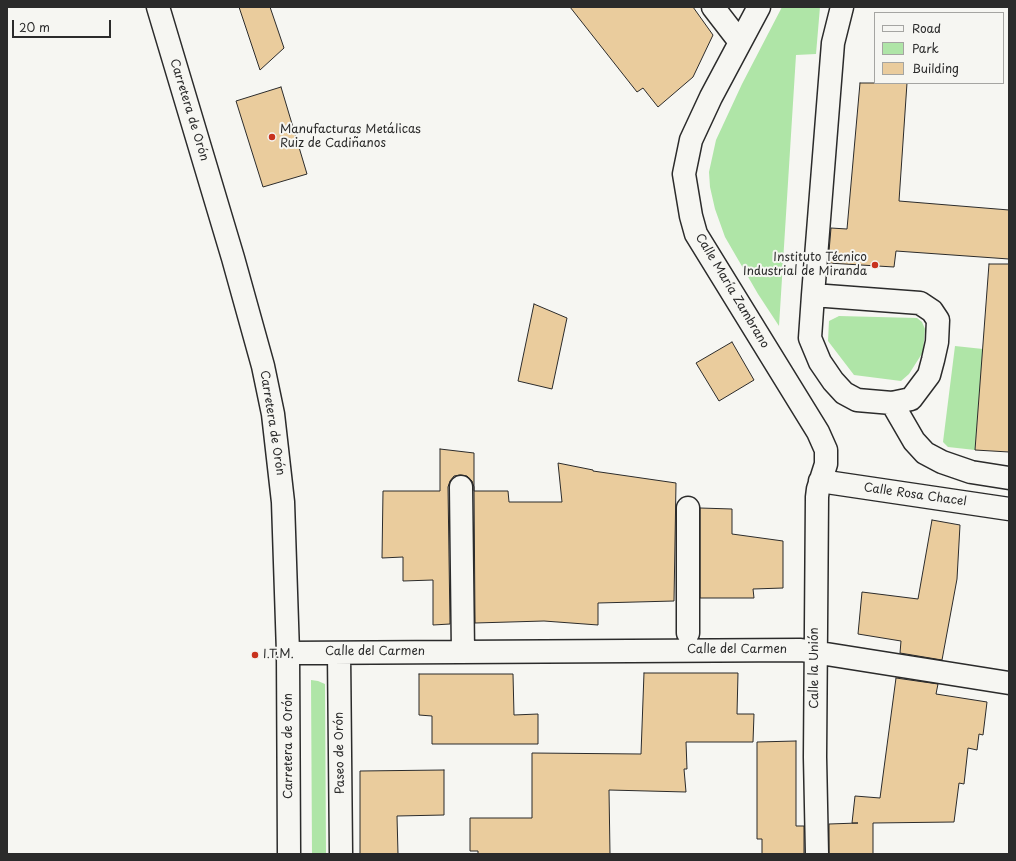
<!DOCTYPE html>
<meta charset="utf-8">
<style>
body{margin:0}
#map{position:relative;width:1016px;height:861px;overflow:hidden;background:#f6f6f2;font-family:"Playpen Sans",sans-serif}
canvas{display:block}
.frame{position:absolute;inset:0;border:8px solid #2b2b2b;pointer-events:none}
.legend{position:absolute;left:874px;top:12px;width:130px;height:72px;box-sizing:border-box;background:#f6f6f2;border:1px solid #a5a5a2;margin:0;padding:5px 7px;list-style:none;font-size:12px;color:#2b2b2b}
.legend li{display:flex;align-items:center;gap:8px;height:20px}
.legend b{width:20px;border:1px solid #a5a5a2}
.scale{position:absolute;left:12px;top:20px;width:99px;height:18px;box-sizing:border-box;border:2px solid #2b2b2b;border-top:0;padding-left:5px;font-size:12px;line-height:14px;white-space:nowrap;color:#2b2b2b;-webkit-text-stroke:3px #f6f6f2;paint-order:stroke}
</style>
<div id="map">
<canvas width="1016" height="861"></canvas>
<div class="frame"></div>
<ul class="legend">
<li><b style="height:5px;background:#f6f6f2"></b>Road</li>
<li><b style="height:11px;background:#afe5a7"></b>Park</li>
<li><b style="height:11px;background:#eacc9d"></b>Building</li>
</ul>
<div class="scale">20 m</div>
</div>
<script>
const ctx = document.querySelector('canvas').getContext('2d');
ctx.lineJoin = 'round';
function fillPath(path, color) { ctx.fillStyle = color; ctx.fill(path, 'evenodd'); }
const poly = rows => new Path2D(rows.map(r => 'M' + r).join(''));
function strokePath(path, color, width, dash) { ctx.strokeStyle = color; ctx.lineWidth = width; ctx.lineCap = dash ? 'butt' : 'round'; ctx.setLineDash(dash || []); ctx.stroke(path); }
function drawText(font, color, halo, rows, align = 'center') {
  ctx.font = font + ' "Playpen Sans",sans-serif'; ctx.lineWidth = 4; ctx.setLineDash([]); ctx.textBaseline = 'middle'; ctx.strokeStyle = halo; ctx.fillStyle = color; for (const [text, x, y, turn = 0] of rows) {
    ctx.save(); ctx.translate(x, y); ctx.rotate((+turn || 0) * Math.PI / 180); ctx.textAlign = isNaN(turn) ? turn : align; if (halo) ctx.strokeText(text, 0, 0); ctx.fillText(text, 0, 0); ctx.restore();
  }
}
fillPath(poly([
 [782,7,820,7,816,54,796,55,779,326,758,294,725,237,715,209,710,187,709,172,716,140,742,84],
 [839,316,917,318,922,322,925,329,923,352,909,374,901,381,854,375,828,341,829,321],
 [955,346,983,349,975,450,948,447,943,442],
 [311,680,318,681,325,684,326,854,312,854]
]), '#afe5a7');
const building = poly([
 [239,7,270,7,284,48,260,70,239,7],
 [570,7,693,7,713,35,693,77,658,107,643,88,637,92,570,7],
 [860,83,907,83,899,201,1009,210,1009,259,896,251,894,267,828,263,831,228,847,229,860,83],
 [281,87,307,174,263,187,236,101,281,87],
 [989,264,1009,264,1009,452,975,450,989,264],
 [534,304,567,318,552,389,518,381,534,304],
 [732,342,754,380,719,401,696,363,732,342],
 [440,449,474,453,474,491,508,491,509,502,562,502,558,463,593,470,593,471,676,483,674,601,598,603,598,625,544,621,475,623,474,487,472,481,467,476,460,475,454,476,450,481,448,487,450,624,433,625,433,580,403,581,403,557,382,558,383,491,440,491,440,449],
 [700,508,732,509,732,534,783,541,783,588,753,589,754,598,700,598,700,508],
 [932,520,960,525,957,579,942,660,900,653,901,641,858,634,862,592,918,599,932,520],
 [644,673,738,673,737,714,754,714,753,742,686,742,687,769,684,769,686,792,609,790,610,854,478,854,478,851,470,851,470,818,532,818,532,753,641,754,644,673],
 [419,674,513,674,514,715,538,714,538,744,432,744,432,716,419,715,419,674],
 [896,678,938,684,936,694,987,702,983,735,979,734,977,750,968,748,964,784,959,783,954,822,873,823,873,854,829,854,829,824,858,823,852,823,855,796,880,798,896,678],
 [796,741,796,826,804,826,804,854,762,854,762,839,757,839,757,742,796,741],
 [444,770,444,815,397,816,398,854,360,854,360,771,444,770]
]);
fillPath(building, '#eacc9d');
strokePath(building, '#2b2b2b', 1);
const minor = poly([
 [158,7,233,258,263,366,273,414,283,502,288,653,289,854],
 [713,7,740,42],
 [759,7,711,97,691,140,684,174,691,216,696,234,818,432,826,450,826,464,818,489,817,497,815,757,817,854],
 [813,295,920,303,932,311,938,320,937,342,933,360,929,375,911,399,892,403,857,400,844,393,833,381,820,362,810,338,813,295,833,43,842,7],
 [892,403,914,441,925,453,942,462,971,472,1009,478],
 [820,481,1009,509],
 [461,487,463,652],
 [688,633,688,508],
 [288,653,801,650,1009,683],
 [339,653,341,854]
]);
strokePath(minor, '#2b2b2b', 25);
strokePath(minor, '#f6f6f2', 22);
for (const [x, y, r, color] of [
 [272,137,4,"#c8321e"],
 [875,265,4,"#c8321e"],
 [255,655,4,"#c8321e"]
]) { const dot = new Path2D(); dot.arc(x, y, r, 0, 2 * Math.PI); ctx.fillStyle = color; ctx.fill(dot); strokePath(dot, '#f6f6f2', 1.5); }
drawText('12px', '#2b2b2b', '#f6f6f2', [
 ["Carretera de Orón",189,110,73],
 ["Calle María Zambrano",732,291,59],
 ["Carretera de Orón",272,423,81],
 ["Calle Rosa Chacel",915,495,8],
 ["Calle del Carmen",737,650],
 ["Calle del Carmen",375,652],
 ["Calle la Unión",815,668,-90],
 ["Carretera de Orón",289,746,-90],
 ["Paseo de Orón",340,753,-91]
]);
drawText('12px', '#2b2b2b', '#f6f6f2', [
 ["Manufacturas Metálicas",280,130],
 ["Ruiz de Cadiñanos",280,144],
 ["Instituto Técnico",867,258,"right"],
 ["Industrial de Miranda",867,272,"right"],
 ["I.T.M.",263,655]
], 'left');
</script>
